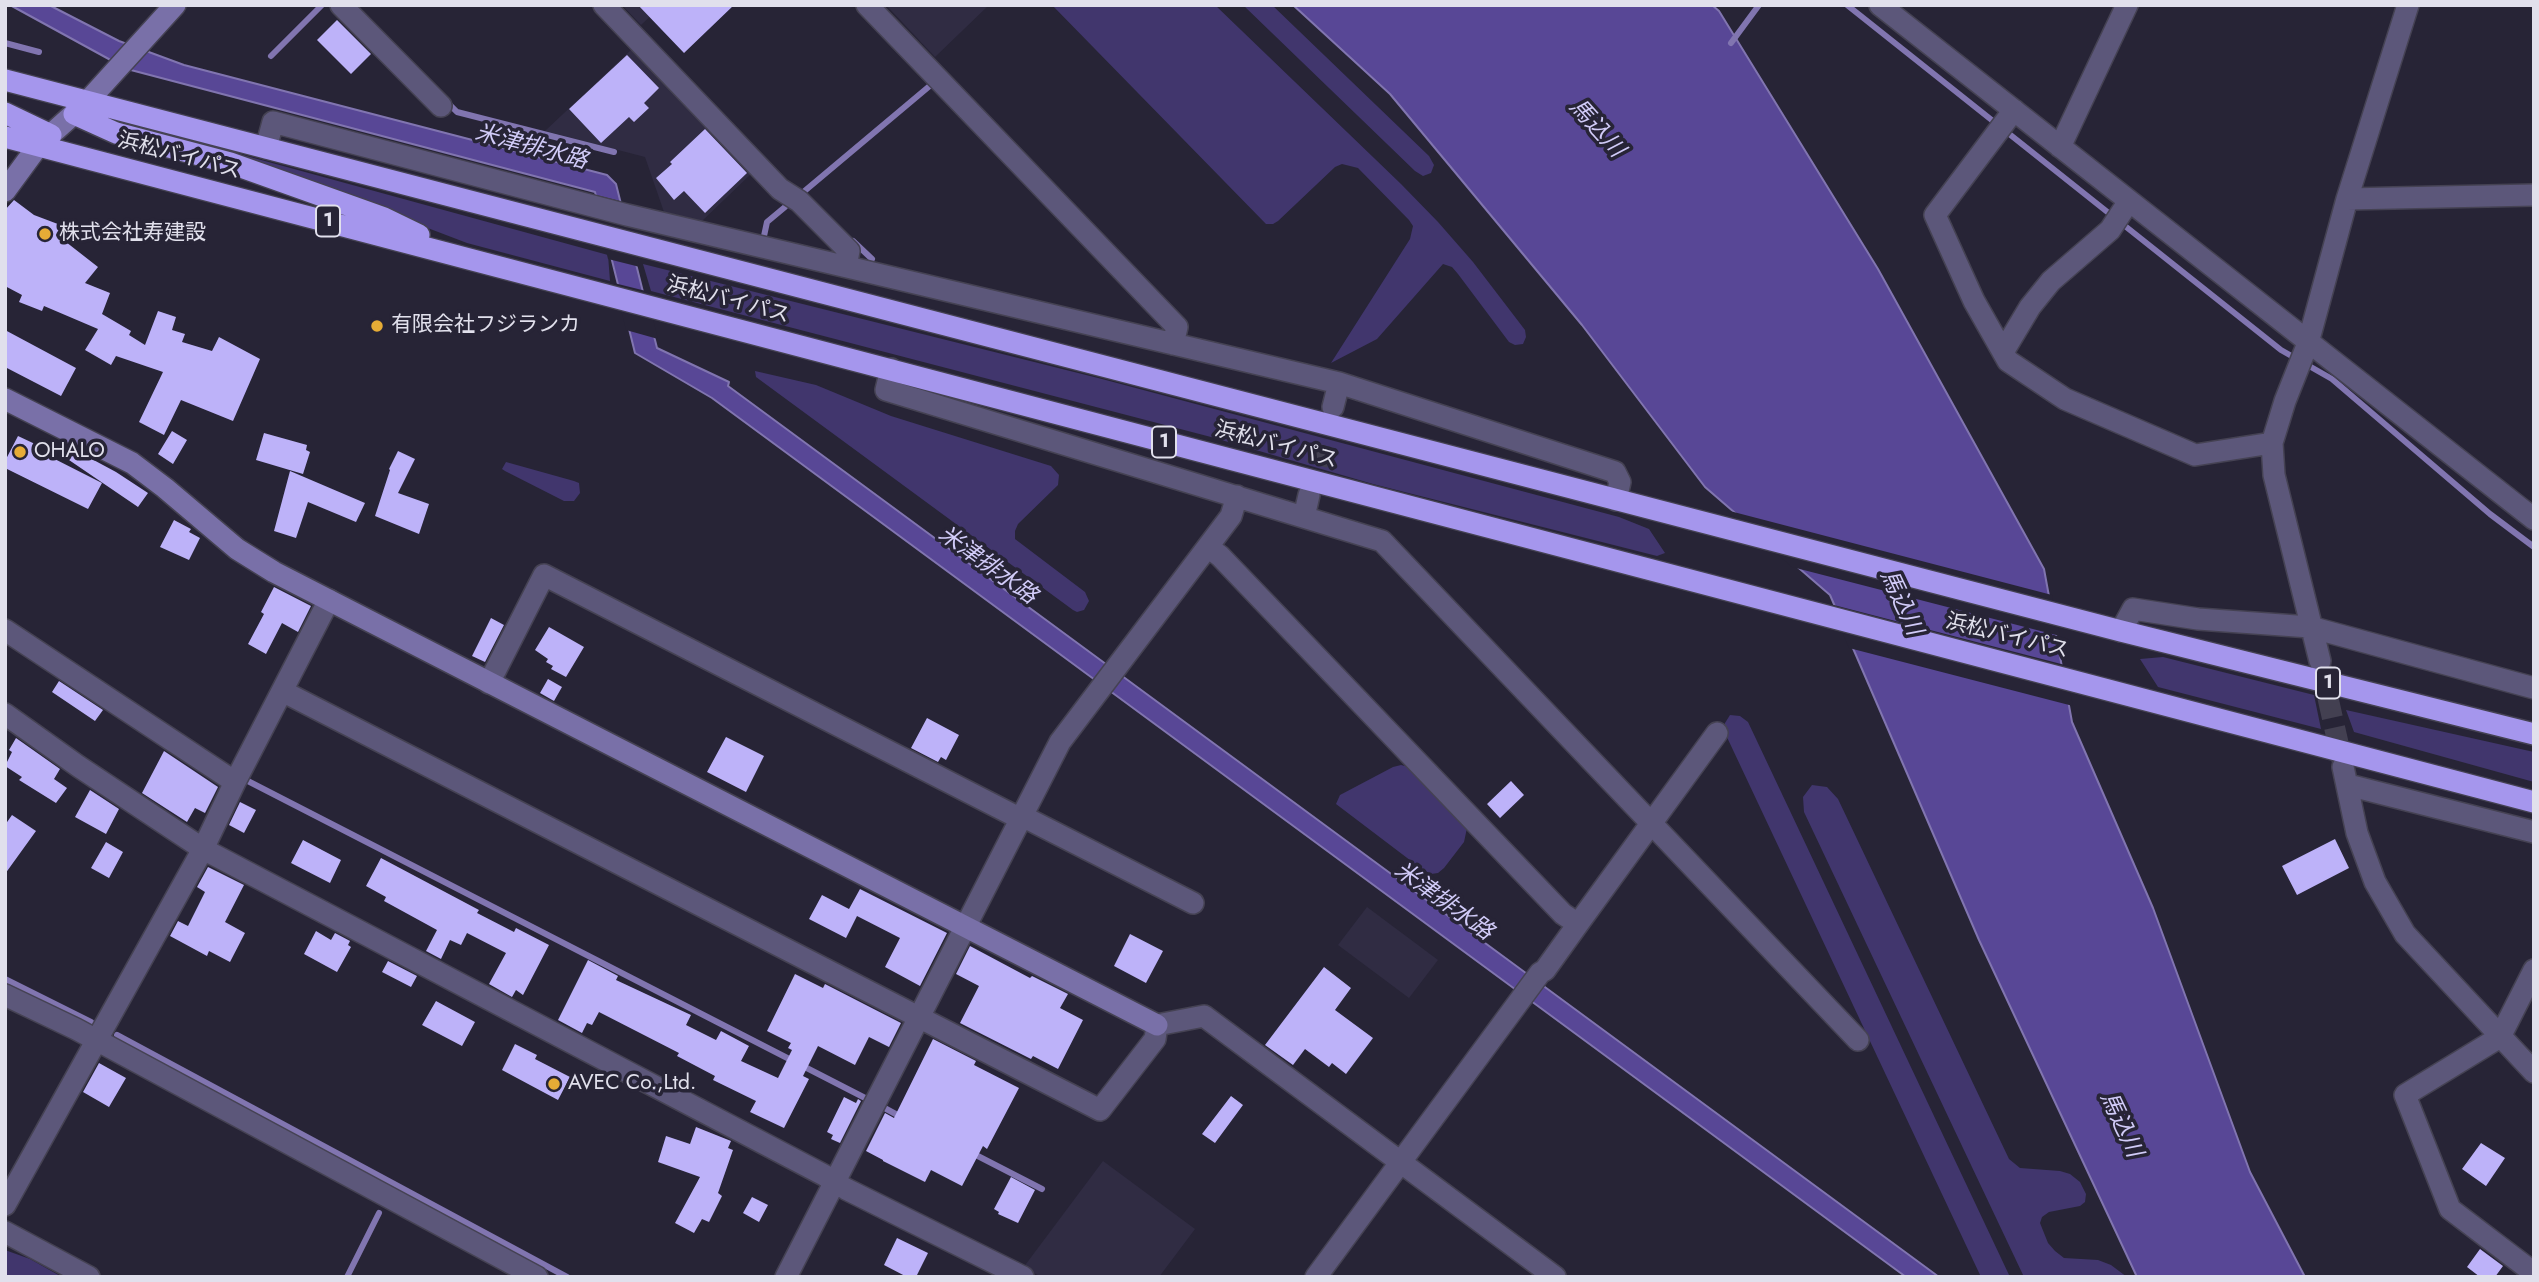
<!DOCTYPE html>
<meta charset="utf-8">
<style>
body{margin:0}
#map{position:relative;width:2539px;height:1282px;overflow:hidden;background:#272436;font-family:Jost,sans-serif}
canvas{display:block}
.frame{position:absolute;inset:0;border:7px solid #e1e0ec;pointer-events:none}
</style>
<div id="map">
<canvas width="2539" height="1282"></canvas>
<div class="frame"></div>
</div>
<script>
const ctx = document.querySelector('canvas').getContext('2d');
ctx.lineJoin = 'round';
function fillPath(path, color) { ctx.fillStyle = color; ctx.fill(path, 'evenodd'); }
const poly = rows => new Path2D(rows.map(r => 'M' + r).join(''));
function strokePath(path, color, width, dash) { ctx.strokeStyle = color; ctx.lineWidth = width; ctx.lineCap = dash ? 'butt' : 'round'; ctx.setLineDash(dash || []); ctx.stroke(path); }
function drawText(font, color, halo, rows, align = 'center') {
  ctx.font = font + ' Jost,"Noto Sans JP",sans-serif'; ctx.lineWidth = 7; ctx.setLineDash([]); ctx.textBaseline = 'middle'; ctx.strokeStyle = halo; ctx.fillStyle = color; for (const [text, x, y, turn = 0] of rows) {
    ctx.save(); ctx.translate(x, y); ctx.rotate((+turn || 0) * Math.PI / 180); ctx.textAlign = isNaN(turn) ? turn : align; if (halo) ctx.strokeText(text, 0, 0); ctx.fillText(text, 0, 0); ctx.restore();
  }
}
fillPath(poly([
 [622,5,662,5,641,25],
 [886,5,989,5,935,57],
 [632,49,752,173,702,221,664,212,645,157,545,131],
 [1367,907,1438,960,1409,998,1338,945],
 [1103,1161,1195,1229,1159,1277,1042,1277,1023,1268]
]), '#302c43');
fillPath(poly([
 [1052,5,1215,5,1401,184,1438,222,1473,262,1525,330,1526,337,1523,344,1515,345,1509,342,1458,274,1452,267,1443,264,1377,339,1331,363,1410,239,1413,226,1409,220,1358,168,1342,164,1335,167,1278,221,1273,224,1266,224],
 [1243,5,1272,5,1429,156,1434,165,1431,173,1423,176,1415,171],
 [148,129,608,255,610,281,467,243,370,206,146,134],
 [643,264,1102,379,1619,517,1649,529,1665,553,1657,556,1373,484,1211,437,651,291],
 [755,371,816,385,891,416,1051,466,1059,475,1058,485,1018,524,1015,531,1015,539,1085,592,1089,601,1084,610,1077,612,1073,610,756,377],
 [506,462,574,481,579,483,580,493,574,501,564,501,505,471,502,469],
 [2163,657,2314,695,2321,729,2158,687,2140,659],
 [2346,710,2534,752,2534,782,2354,732],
 [1730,715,1740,716,1748,722,2010,1277,1981,1277,1725,733,1725,723],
 [1401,765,1409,767,1467,828,1464,842,1444,868,1438,873,1431,874,1423,870,1336,804,1340,795,1393,767],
 [1812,785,1827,787,1838,799,2009,1159,2020,1168,2060,1171,2070,1174,2080,1182,2086,1194,2085,1202,2080,1206,2049,1212,2042,1217,2040,1223,2048,1243,2055,1251,2064,1258,2098,1260,2111,1265,2127,1277,2024,1277,1804,812,1803,797],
 [5,1250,30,1259,62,1277,5,1277]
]), '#41366d');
const water = poly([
 [10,5,49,5,119,41,184,65,607,175,616,184,657,348,729,382,728,386,1939,1277,1906,1277,712,398,635,353,595,192,127,69,10,5],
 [1293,5,1712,5,1719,11,1878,269,2044,569,2072,722,2153,908,2250,1172,2305,1277,2137,1277,1979,940,1830,595,1705,487,1582,325,1390,94,1293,5]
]);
fillPath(water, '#584796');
strokePath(water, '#8175b0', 2);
fillPath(poly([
 [592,194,624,202,640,267,608,259],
 [614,283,646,291,658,339,626,330],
 [1726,510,2052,595,2060,636,1792,567],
 [1830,604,2065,665,2073,706,1849,648]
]), '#272436');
strokePath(poly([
 [1847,5,2281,350,2332,379,2490,514,2534,547],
 [5,43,39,52],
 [1731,43,1759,5],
 [271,56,322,5],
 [447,102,457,112,614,152],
 [801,194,932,84],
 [764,236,767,222,785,207],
 [853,241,872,259],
 [242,778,871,1101],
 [5,979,91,1022],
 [117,1035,567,1277],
 [879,1105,903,1118],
 [972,1153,1042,1189],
 [347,1277,379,1213]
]), '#8175b0', 6);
fillPath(poly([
 [638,5,734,5,684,53],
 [337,20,371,54,351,74,317,40],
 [627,55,659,88,644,103,649,108,634,122,629,117,601,143,569,109],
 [705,129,747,173,705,213,684,191,674,200,656,178,672,164,670,162],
 [14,200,34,215,71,229,66,242,98,267,85,283,110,293,102,314,131,331,129,335,145,345,158,311,176,317,172,330,185,334,182,342,212,351,219,337,260,359,233,421,181,400,164,435,139,422,163,372,116,356,111,365,85,350,98,329,44,306,42,311,19,302,22,295,5,286,5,210],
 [5,330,76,368,61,396,5,367],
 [172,431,187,440,173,464,158,454],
 [264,433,307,445,306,450,310,452,303,474,256,460],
 [18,436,35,444,33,448,102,483,88,509,5,468,5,461],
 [75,450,116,472,148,493,138,507,69,460],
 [398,451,415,459,398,493,429,504,419,534,375,516,390,470,389,469],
 [290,471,365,503,356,522,308,502,296,538,274,531],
 [174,520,191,529,189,532,200,538,189,560,160,547],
 [274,587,311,606,298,632,282,623,266,654,248,644,264,614,261,612],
 [491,618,504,625,485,662,472,656],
 [549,627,584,647,566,677,551,669,553,666,546,662,548,659,535,650],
 [548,679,562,687,554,701,540,693],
 [59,681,103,710,95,721,52,692],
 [927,718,959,735,946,760,941,757,938,762,911,748],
 [726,737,764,756,746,792,707,772],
 [16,738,60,769,54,779,67,788,56,803,19,780,22,777,5,766,12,752,9,750],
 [164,751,218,787,205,813,195,808,187,822,142,793],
 [1511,781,1524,795,1500,818,1487,804],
 [90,790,119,809,106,834,75,817],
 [240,802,256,810,244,833,229,825],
 [12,815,36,831,5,874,5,825],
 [2335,839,2349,868,2297,895,2282,866],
 [303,840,341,860,330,883,291,863],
 [106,842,123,852,109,878,91,868],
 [381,858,479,910,477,913,514,932,516,928,549,945,523,995,516,990,512,997,489,984,506,953,467,933,461,945,450,940,441,959,426,951,437,930,384,901,386,897,366,886],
 [208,867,244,885,225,922,245,933,230,962,209,951,207,956,170,936,178,921,188,926,205,892,197,887],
 [860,889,947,933,920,986,885,967,900,938,857,916,846,938,809,919,822,895,849,909],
 [316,931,331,940,335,933,350,941,348,945,351,947,337,972,304,954],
 [1130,934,1163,951,1146,983,1114,966],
 [970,946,1030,978,1032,976,1068,994,1060,1008,1083,1020,1058,1069,1033,1056,1031,1059,960,1023,979,986,956,974],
 [588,960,618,976,616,980,691,1015,686,1025,716,1040,721,1031,749,1046,741,1061,778,1078,792,1050,788,1048,791,1043,767,1031,795,974,823,988,825,984,901,1023,889,1047,869,1037,855,1065,818,1046,803,1076,809,1079,784,1128,750,1112,756,1101,713,1080,715,1076,677,1056,679,1053,599,1012,592,1025,587,1023,582,1033,558,1020],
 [388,961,417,976,411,987,382,972],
 [1324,967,1351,988,1335,1010,1373,1038,1346,1074,1332,1063,1329,1067,1305,1049,1293,1065,1265,1045],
 [436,1001,475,1022,462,1046,422,1025],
 [933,1039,976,1061,974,1065,1019,1088,987,1149,983,1146,962,1186,931,1170,925,1182,883,1161,883,1160,866,1151,885,1113,894,1118],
 [515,1044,537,1055,535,1059,570,1077,558,1100,502,1070],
 [99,1063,126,1078,109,1107,83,1092],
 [1231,1096,1243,1105,1215,1143,1202,1134],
 [844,1097,856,1103,858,1099,861,1101,840,1143,831,1139,833,1135,827,1132],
 [696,1127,731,1141,728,1148,733,1150,718,1193,722,1196,709,1222,702,1219,694,1233,675,1223,700,1177,658,1162,666,1136,690,1144],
 [2481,1143,2505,1158,2486,1186,2462,1169],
 [1011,1177,1035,1190,1018,1223,998,1214,999,1212,994,1209],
 [752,1197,768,1205,759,1222,743,1213],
 [897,1238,928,1253,916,1277,907,1277,884,1265],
 [2480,1249,2503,1266,2495,1277,2480,1277,2467,1267]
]), '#bdb2f9');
strokePath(poly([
 [1309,495,1332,409],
 [2321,667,2343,765]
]), '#434051', 21, [21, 10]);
const street = poly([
 [341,5,441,106],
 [604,5,780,189,799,201,849,251,846,266],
 [867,5,1177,327,1173,344],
 [1880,5,2534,519],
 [2014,110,1935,215,1974,301,2008,361,2065,399,2195,455,2272,443],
 [2060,147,2127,5],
 [266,148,273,122,627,215,1339,383,1615,472,1620,482,1616,500],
 [2347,199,2534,195],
 [2003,352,2030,307,2051,281,2110,230,2129,201],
 [891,369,886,390,1382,541,1858,1040],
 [1333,407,1339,383],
 [1304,517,1309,495],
 [1208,547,1220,556,1563,914,1578,924],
 [5,630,235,782],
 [2121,631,2133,609,2198,619,2310,627,2534,688],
 [2320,661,2274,475,2272,443,2285,401,2308,343,2347,199,2408,5],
 [489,683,544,575,1021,819],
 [282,691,1100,1110,1155,1039,1157,1025,1204,1016,1555,1277],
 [5,714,78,766,203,849,824,1175,846,1189,1023,1277],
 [2343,767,2357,833,2375,882,2405,934,2534,1072],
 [2348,785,2534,832],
 [1022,816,1193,903],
 [2534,970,2500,1037,2405,1095,2450,1209,2534,1273],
 [5,995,76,1029,537,1277],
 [5,1205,203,849,235,782,329,600],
 [5,1232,89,1277],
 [786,1277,1060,742,1231,516,1237,496],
 [1316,1277,1540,973,1545,970,1578,924,1717,733]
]);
const secondary = poly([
 [5,191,38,146,87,102,175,5],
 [5,399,132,463,165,488,237,549,274,572,1157,1025]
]);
const highway = poly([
 [5,80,2121,631,2534,734],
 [5,113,51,135],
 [74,114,116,133,230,163,384,218,419,235],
 [5,137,2534,802]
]);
strokePath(street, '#454253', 24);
strokePath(secondary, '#454253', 24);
strokePath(highway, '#454253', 24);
strokePath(street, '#5c577a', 21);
strokePath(secondary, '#7970a8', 21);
strokePath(highway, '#a596ed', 21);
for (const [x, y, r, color] of [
 [45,234,7,"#e6ac36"],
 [377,326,7,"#e6ac36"],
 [20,452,7,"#e6ac36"],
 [554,1084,7,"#e6ac36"]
]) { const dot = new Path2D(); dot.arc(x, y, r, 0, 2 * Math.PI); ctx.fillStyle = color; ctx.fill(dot); strokePath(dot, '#272436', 2.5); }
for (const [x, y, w] of [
 [328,221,24],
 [1164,442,24],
 [2328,683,24]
]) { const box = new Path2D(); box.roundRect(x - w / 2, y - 15.5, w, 31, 5); ctx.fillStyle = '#272436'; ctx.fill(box); strokePath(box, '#e1e0ec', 2); }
drawText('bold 19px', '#e1e0ec', null, [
 ["1",328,221],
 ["1",1164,442],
 ["1",2328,683]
]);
drawText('21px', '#e1e0ec', '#272436', [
 ["浜松バイパス",179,157,15],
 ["浜松バイパス",728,301,15],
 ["浜松バイパス",1276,446,15],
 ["浜松バイパス",2007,637,14]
]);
drawText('21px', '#e1e0ec', '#272436', [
 ["株式会社寿建設",59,234],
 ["有限会社フジランカ",391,326],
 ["OHALO",34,452],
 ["AVEC Co.,Ltd.",568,1084]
], 'left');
drawText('italic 23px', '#d1cbf8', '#272436', [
 ["馬込川",1596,129,48],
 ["米津排水路",531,148,15],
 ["米津排水路",987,566,36],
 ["馬込川",1900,603,65],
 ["米津排水路",1443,902,36],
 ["馬込川",2120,1125,65]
]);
</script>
